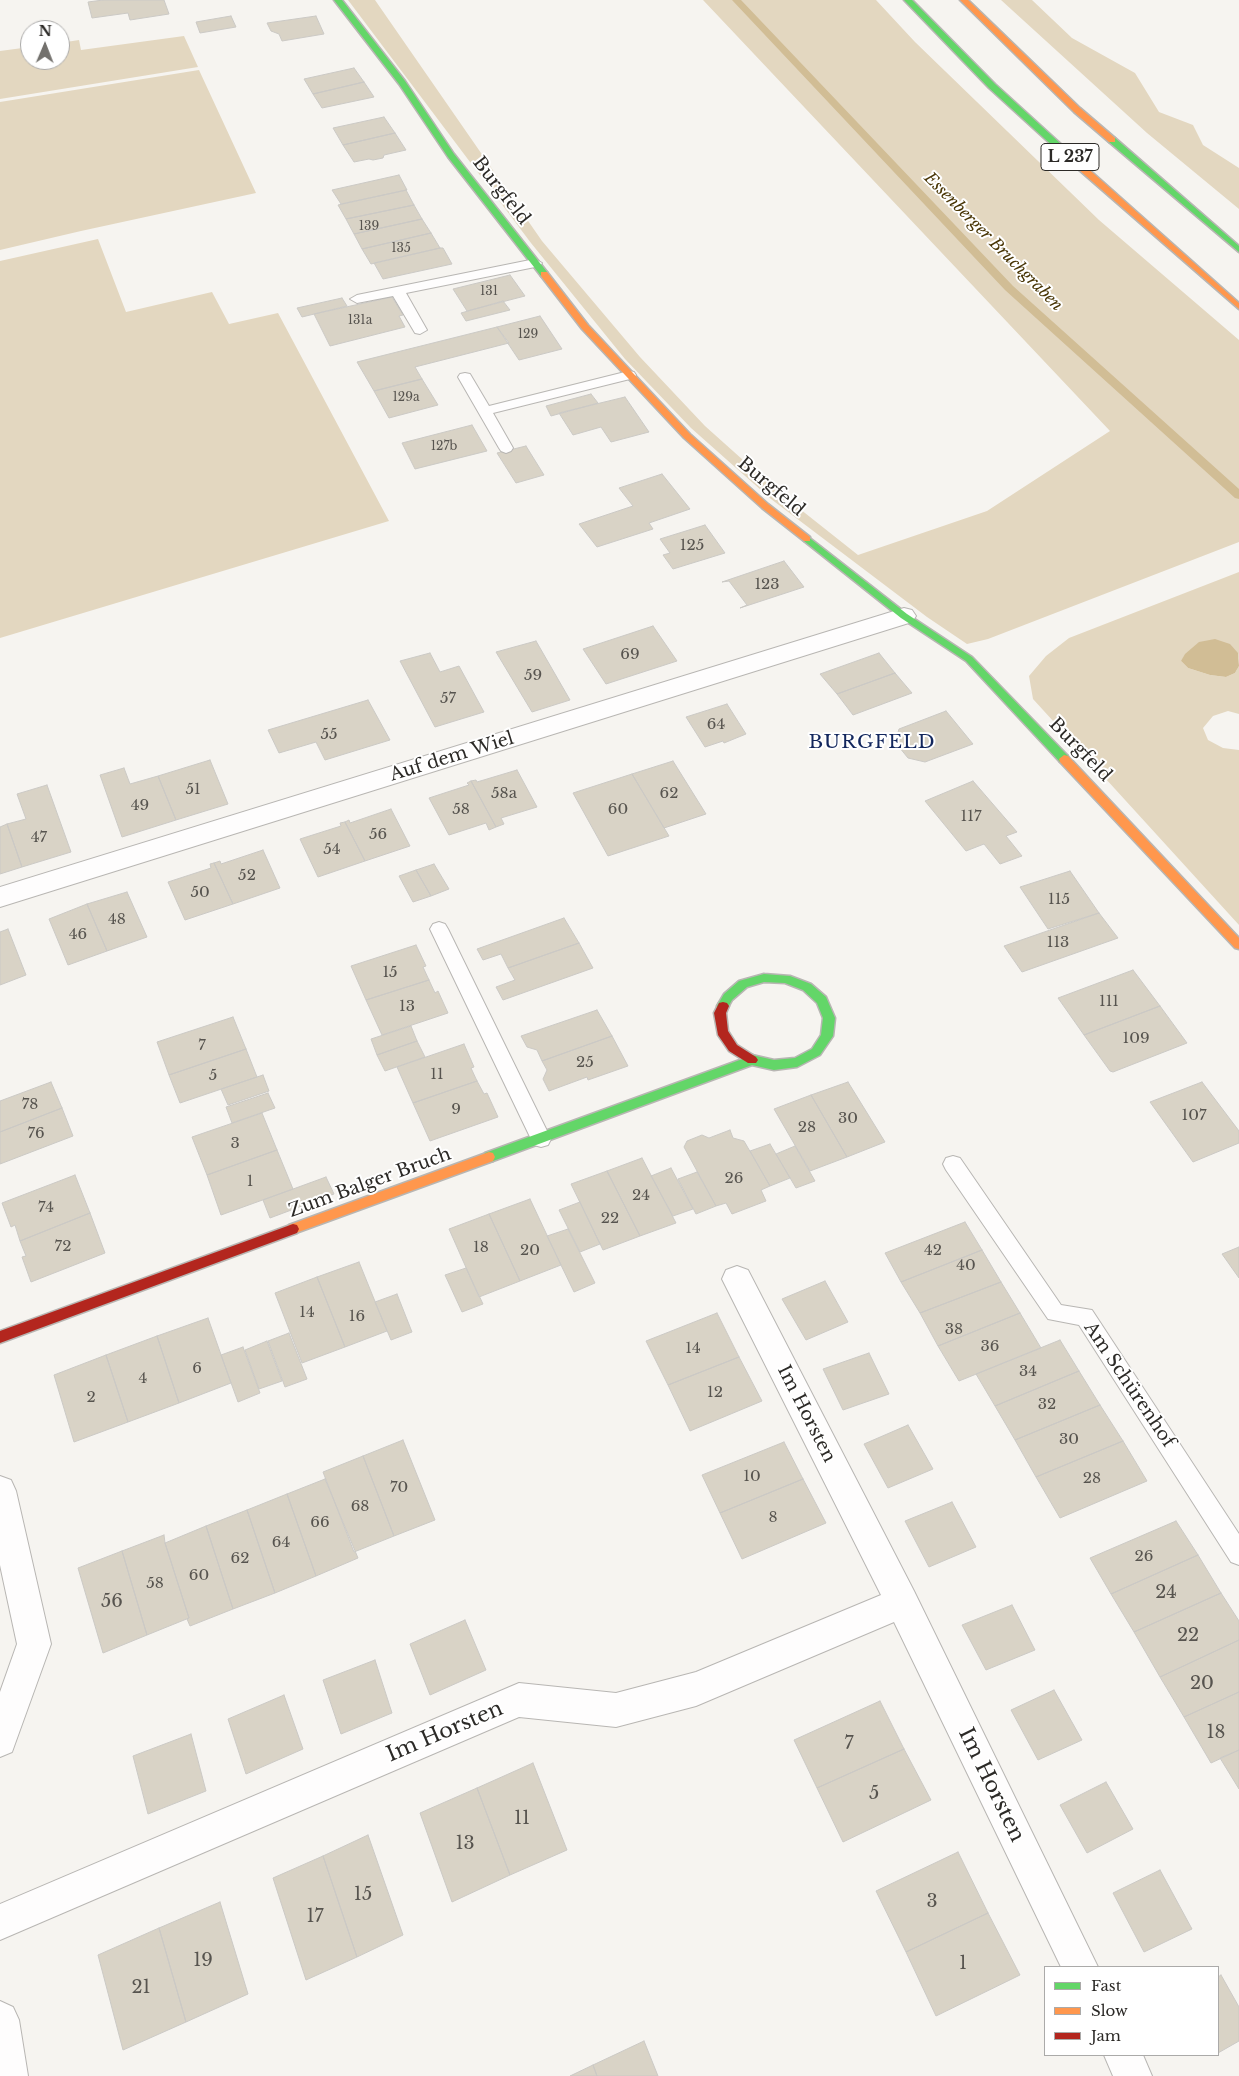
<!DOCTYPE html>
<meta charset="utf-8">
<style>
body{margin:0}
#map{position:relative;width:1239px;height:2076px;overflow:hidden;background:#f6f4f0;font-family:"Libre Baskerville",serif}
canvas{display:block}
.legend{position:absolute;left:1044px;top:1966px;width:175px;height:90px;box-sizing:border-box;background:#fff;border:1px solid #abaaa9;margin:0;padding:6px 9px;list-style:none;font-size:15px;color:#2c2a27}
.legend li{display:flex;align-items:center;gap:10px;height:25px}
.legend b{width:25px;border:1px solid #abaaa9}
.north{position:absolute;left:20px;top:20px;width:50px;height:50px;box-sizing:border-box;background:#fff;border:1px solid #abaaa9;border-radius:50%;rotate:1deg;font-size:14px;font-weight:700;line-height:20px;text-align:center;color:#2c2a27}
.north::after{content:'';display:block;margin:auto;width:18px;height:22px;background:#73716d;clip-path:polygon(50% 0,100% 100%,50% 72%,0 100%)}
</style>
<div id="map">
<canvas width="1239" height="2076"></canvas>
<ul class="legend">
<li><b style="height:6px;background:#63d668"></b>Fast</li>
<li><b style="height:6px;background:#ff974d"></b>Slow</li>
<li><b style="height:6px;background:#b3261e"></b>Jam</li>
</ul>
<div class="north">N</div>
</div>
<script>
const ctx = document.querySelector('canvas').getContext('2d');
ctx.lineJoin = 'round';
function fillPath(path, color) { ctx.fillStyle = color; ctx.fill(path, 'evenodd'); }
const poly = rows => new Path2D(rows.map(r => 'M' + r).join(''));
function strokePath(path, color, width, dash) { ctx.strokeStyle = color; ctx.lineWidth = width; ctx.lineCap = dash ? 'butt' : 'round'; ctx.setLineDash(dash || []); ctx.stroke(path); }
function drawText(font, color, halo, rows, align = 'center') {
  ctx.font = font + ' "Libre Baskerville",serif'; ctx.lineWidth = 4; ctx.setLineDash([]); ctx.textBaseline = 'middle'; ctx.strokeStyle = halo; ctx.fillStyle = color; for (const [text, x, y, turn = 0] of rows) {
    ctx.save(); ctx.translate(x, y); ctx.rotate((+turn || 0) * Math.PI / 180); ctx.textAlign = isNaN(turn) ? turn : align; if (halo) ctx.strokeText(text, 0, 0); ctx.fillText(text, 0, 0); ctx.restore();
  }
}
fillPath(poly([
 [348,0,375,0,542,241,640,357,705,426,781,494,858,555,987,511,1110,431,703,0,876,0,915,42,1099,220,1239,340,1239,542,988,639,967,644,927,617,771,499,691,428,625,359,531,243],
 [1001,0,1032,0,1072,38,1135,73,1159,112,1193,125,1203,145,1239,168,1239,209,1147,133],
 [184,36,198,67,0,99,0,51,30,47,30,60,60,60,60,43,79,40,81,50],
 [199,70,256,193,81,231,0,250,0,102],
 [98,239,126,312,212,292,229,324,278,313,389,521,0,638,0,261],
 [1239,572,1239,661,1238,653,1181,661,1188,668,1210,675,1226,677,1235,673,1239,666,1239,714,1228,711,1213,716,1203,728,1208,740,1223,748,1239,750,1239,925,1033,699,1029,676,1046,656,1069,638]
]), '#e3d7c0');
fillPath(poly([
 [1215,639,1230,644,1238,653,1239,666,1235,673,1226,677,1210,675,1188,668,1181,661,1185,654,1199,642]
]), '#d1bd95');
fillPath(poly([
 [732,0,741,0,1013,286,1239,489,1239,499,1235,498,1005,290,732,0]
]), '#d1bd95');
const building = poly([
 [103,0,164,0,169,14,130,20,128,13,92,18,88,2,103,0],
 [231,16,236,27,200,33,196,22,231,16],
 [316,16,324,34,282,41,279,34,271,31,267,23,316,16],
 [354,68,364,82,313,94,304,79,354,68],
 [364,82,374,97,322,108,313,94,364,82],
 [384,117,395,133,343,145,333,128,384,117],
 [395,133,406,150,384,155,383,158,373,160,369,159,354,162,343,145,395,133],
 [399,175,407,190,341,204,332,190,399,175],
 [406,190,414,205,346,219,338,205,406,190],
 [414,205,422,219,354,234,346,219,414,205],
 [422,219,431,233,362,249,354,234,422,219],
 [431,233,440,248,371,264,362,249,431,233],
 [440,248,443,248,452,264,383,279,374,263,440,248],
 [510,275,525,296,467,311,453,289,510,275],
 [392,297,403,315,399,316,405,327,330,346,314,314,392,297],
 [342,298,347,306,302,317,297,308,342,298],
 [503,301,510,310,466,321,461,313,503,301],
 [540,316,562,349,519,360,497,327,540,316],
 [497,327,509,343,415,367,422,379,374,391,357,362,497,327],
 [422,379,438,405,389,418,374,391,422,379],
 [591,394,598,403,551,416,546,406,591,394],
 [625,397,649,432,611,442,601,427,573,435,559,413,625,397],
 [472,425,487,451,415,469,402,443,472,425],
 [526,446,544,475,516,483,497,453,526,446],
 [662,474,690,509,649,523,653,529,597,547,579,524,633,506,619,488,662,474],
 [705,525,725,553,673,569,663,555,670,553,660,539,705,525],
 [784,561,804,587,740,608,747,605,729,581,722,582,784,561],
 [653,626,677,661,606,684,583,649,653,626],
 [536,641,570,700,532,712,496,652,536,641],
 [430,653,440,672,459,666,484,712,435,727,400,661,430,653],
 [879,653,895,673,837,694,820,674,879,653],
 [895,673,912,693,853,715,837,694,895,673],
 [368,700,390,740,325,760,316,742,279,753,268,730,368,700],
 [727,704,746,734,724,743,723,741,705,747,686,717,727,704],
 [946,711,973,744,925,762,908,758,895,742,899,729,946,711],
 [210,760,228,804,176,820,158,776,210,760],
 [673,761,706,814,664,828,632,774,673,761],
 [124,768,130,784,158,776,176,820,122,837,100,775,124,768],
 [517,770,537,807,501,818,504,824,496,827,471,781,476,780,477,782,517,770],
 [632,774,669,836,608,856,573,793,632,774],
 [471,781,496,827,489,830,486,823,449,835,429,798,469,785,467,783,471,781],
 [973,781,1017,832,1006,836,1022,856,1000,864,984,844,966,851,925,801,973,781],
 [47,785,71,852,22,867,7,824,26,819,17,794,47,785],
 [391,809,410,846,365,861,345,822,349,820,350,823,391,809],
 [345,822,365,861,318,877,300,839,341,826,340,823,345,822],
 [7,824,22,867,0,874,0,827,7,824],
 [263,850,280,888,233,904,214,863,220,861,221,864,263,850],
 [214,863,233,904,185,920,168,882,211,868,210,864,214,863],
 [434,864,449,889,431,896,416,870,434,864],
 [416,870,431,896,413,902,399,876,416,870],
 [1070,871,1099,913,1048,929,1020,887,1070,871],
 [127,892,147,937,107,951,87,904,127,892],
 [87,904,107,951,68,965,49,919,87,904],
 [1099,913,1118,938,1022,972,1004,946,1099,913],
 [564,918,579,943,508,968,501,954,483,960,477,949,564,918],
 [8,929,26,975,0,985,0,932,8,929],
 [579,943,593,968,503,1000,496,987,515,980,508,968,579,943],
 [416,945,426,966,423,967,429,980,366,1000,351,966,416,945],
 [1133,970,1160,1006,1084,1035,1058,998,1133,970],
 [429,980,435,993,438,991,448,1013,382,1035,366,1000,429,980],
 [1160,1006,1187,1043,1113,1072,1110,1071,1084,1035,1160,1006],
 [597,1010,612,1036,542,1061,537,1050,527,1047,521,1036,597,1010],
 [233,1017,246,1049,169,1075,157,1042,233,1017],
 [411,1026,417,1041,377,1055,371,1039,411,1026],
 [612,1036,628,1066,588,1080,587,1077,549,1091,543,1079,547,1070,542,1061,612,1036],
 [417,1041,425,1057,385,1071,377,1055,417,1041],
 [464,1044,474,1067,471,1068,477,1081,413,1103,397,1067,464,1044],
 [246,1049,257,1077,180,1103,169,1075,246,1049],
 [263,1075,269,1091,228,1105,221,1089,263,1075],
 [477,1081,484,1094,487,1093,498,1117,430,1141,413,1103,477,1081],
 [51,1082,62,1108,0,1132,0,1101,51,1082],
 [848,1082,885,1142,847,1157,811,1095,848,1082],
 [1202,1082,1239,1131,1239,1143,1193,1162,1150,1102,1202,1082],
 [268,1093,275,1108,232,1123,226,1107,268,1093],
 [811,1095,847,1157,810,1171,774,1109,811,1095],
 [62,1108,73,1136,0,1164,0,1132,62,1108],
 [262,1113,277,1150,207,1175,192,1137,262,1113],
 [730,1130,733,1138,744,1141,770,1186,761,1190,766,1201,732,1214,726,1203,716,1206,684,1147,687,1141,702,1135,709,1138,730,1130],
 [770,1144,790,1178,770,1186,750,1151,770,1144],
 [795,1146,815,1181,796,1188,776,1154,795,1146],
 [277,1150,293,1189,221,1215,207,1175,277,1150],
 [642,1158,676,1223,640,1236,607,1171,642,1158],
 [671,1168,693,1209,673,1216,651,1176,671,1168],
 [607,1171,640,1236,603,1250,571,1184,607,1171],
 [697,1172,716,1206,696,1214,678,1179,697,1172],
 [75,1175,90,1213,20,1241,15,1225,11,1227,2,1203,75,1175],
 [326,1177,334,1194,270,1218,263,1200,326,1177],
 [530,1199,561,1265,520,1281,489,1214,530,1199],
 [580,1202,600,1244,580,1252,559,1210,580,1202],
 [90,1213,105,1253,31,1282,22,1257,26,1256,20,1241,90,1213],
 [489,1214,520,1281,479,1297,449,1229,489,1214],
 [965,1222,982,1250,901,1282,885,1253,965,1222],
 [568,1229,595,1283,574,1292,547,1236,568,1229],
 [1239,1247,1239,1278,1222,1254,1239,1247],
 [982,1250,1001,1282,920,1313,901,1282,982,1250],
 [359,1262,387,1331,345,1347,317,1277,359,1262],
 [466,1268,483,1304,462,1312,445,1275,466,1268],
 [317,1277,345,1347,302,1363,275,1293,317,1277],
 [825,1281,848,1322,806,1340,782,1299,825,1281],
 [1001,1282,1020,1313,938,1346,920,1313,1001,1282],
 [397,1294,412,1332,391,1340,375,1302,397,1294],
 [717,1313,739,1357,668,1385,646,1341,717,1313],
 [1020,1313,1041,1348,959,1381,938,1346,1020,1313],
 [208,1318,231,1383,179,1403,157,1336,208,1318],
 [289,1333,307,1379,285,1387,268,1341,289,1333],
 [157,1336,179,1403,128,1422,106,1355,157,1336],
 [1060,1340,1079,1371,995,1406,976,1374,1060,1340],
 [267,1341,282,1381,259,1389,245,1350,267,1341],
 [243,1347,260,1393,238,1402,221,1355,243,1347],
 [869,1353,889,1394,843,1410,823,1369,869,1353],
 [106,1355,128,1422,74,1442,54,1375,106,1355],
 [739,1357,762,1401,690,1431,668,1385,739,1357],
 [1079,1371,1100,1405,1015,1440,995,1406,1079,1371],
 [1100,1405,1123,1441,1036,1477,1015,1440,1100,1405],
 [908,1425,933,1469,888,1488,864,1444,908,1425],
 [403,1440,435,1520,394,1536,363,1456,403,1440],
 [1123,1441,1147,1481,1060,1518,1036,1477,1123,1441],
 [784,1442,803,1479,720,1513,702,1475,784,1442],
 [363,1456,394,1536,354,1552,323,1472,363,1456],
 [325,1479,358,1558,316,1576,287,1494,325,1479],
 [803,1479,826,1523,742,1559,720,1513,803,1479],
 [287,1494,316,1576,275,1593,247,1510,287,1494],
 [952,1502,976,1547,929,1567,905,1521,952,1502],
 [247,1510,275,1593,233,1609,206,1526,247,1510],
 [1176,1521,1198,1555,1111,1594,1090,1558,1176,1521],
 [206,1526,233,1609,190,1626,187,1619,189,1618,165,1543,206,1526],
 [164,1535,165,1543,189,1618,147,1635,122,1551,164,1535],
 [122,1551,147,1635,103,1653,78,1568,122,1551],
 [1198,1555,1221,1593,1134,1632,1111,1594,1198,1555],
 [1221,1593,1239,1621,1239,1640,1160,1677,1134,1632,1221,1593],
 [1012,1605,1035,1650,986,1670,962,1625,1012,1605],
 [465,1620,486,1670,430,1695,410,1644,465,1620],
 [1239,1640,1239,1692,1184,1717,1160,1677,1239,1640],
 [375,1660,392,1713,341,1734,323,1680,375,1660],
 [1054,1690,1082,1740,1038,1760,1011,1710,1054,1690],
 [1239,1692,1239,1750,1211,1763,1184,1717,1239,1692],
 [284,1695,303,1749,246,1774,228,1719,284,1695],
 [880,1701,904,1749,817,1788,794,1740,880,1701],
 [191,1734,206,1791,148,1814,133,1756,191,1734],
 [904,1749,931,1800,843,1842,817,1788,904,1749],
 [1239,1750,1239,1789,1220,1758,1239,1750],
 [533,1763,567,1850,510,1875,477,1788,533,1763],
 [1106,1782,1133,1829,1087,1853,1060,1805,1106,1782],
 [477,1788,510,1875,452,1902,420,1813,477,1788],
 [368,1835,403,1935,357,1957,323,1856,368,1835],
 [958,1852,988,1913,906,1952,876,1891,958,1852],
 [323,1856,357,1957,306,1980,273,1878,323,1856],
 [1160,1870,1192,1929,1144,1952,1113,1893,1160,1870],
 [220,1902,248,1994,186,2022,159,1928,220,1902],
 [988,1913,1020,1975,936,2016,906,1952,988,1913],
 [159,1928,186,2022,123,2050,98,1955,159,1928],
 [1221,1975,1239,2007,1239,2041,1218,2053,1218,1977,1221,1975],
 [644,2041,658,2076,597,2076,593,2065,644,2041],
 [593,2065,597,2076,570,2076,593,2065]
]);
fillPath(building, '#d9d3c6');
strokePath(building, '#cbc9c5', 1);
const lane = poly([
 [535,259,542,263,540,266,406,293,427,330,420,334,415,333,393,296,357,303,350,299,357,295,535,259],
 [629,371,634,372,636,375,634,378,493,413,513,448,511,451,506,453,501,451,499,448,458,377,460,374,465,373,470,374,489,406,629,371],
 [439,922,445,924,448,929,551,1139,548,1145,541,1147,534,1145,531,1139,430,929,433,924,439,922],
 [953,1156,960,1158,1061,1305,1092,1310,1239,1534,1239,1565,1231,1562,1079,1325,1048,1319,946,1170,943,1164,946,1158,953,1156]
]);
const street = poly([
 [904,608,912,610,916,616,912,622,0,907,0,887,904,608],
 [737,1266,748,1270,914,1591,1098,1967,1061,1967,894,1622,696,1706,616,1727,519,1717,0,1940,0,1904,519,1683,616,1693,696,1672,881,1595,722,1279,726,1270,737,1266],
 [0,1476,11,1480,16,1491,51,1644,12,1752,0,1757,0,1692,17,1644,0,1565,0,1476],
 [0,2001,13,2007,19,2020,28,2076,0,2076,0,2001],
 [1104,2055,1143,2055,1152,2076,1113,2076,1104,2055]
]);
const fast = poly([
 [334,0,342,0,405,81,454,154,547,272,547,276,541,276,448,157,399,84,334,0],
 [904,0,912,0,995,84,1084,165,1084,169,1078,169,989,88,904,0],
 [1109,138,1115,138,1239,246,1239,252,1109,142,1109,138],
 [807,536,907,614,972,657,1068,756,1069,759,1068,762,1060,762,966,661,901,618,804,541,804,537,807,536],
 [764,974,790,976,811,984,826,997,835,1018,833,1036,820,1055,797,1067,774,1070,752,1065,493,1161,489,1162,485,1161,483,1157,485,1153,748,1057,752,1055,774,1060,795,1058,812,1049,821,1035,823,1018,817,1003,803,990,785,983,764,982,747,987,732,1000,727,1009,719,1009,717,1006,724,994,739,981,764,974]
]);
const slow = poly([
 [960,0,968,0,1080,108,1115,138,1115,142,1109,142,1074,112,960,0],
 [1078,165,1084,165,1239,303,1239,309,1078,169,1078,165],
 [541,272,547,272,588,325,690,434,768,504,810,537,810,541,804,541,762,508,684,438,582,329,541,276,541,272],
 [1064,755,1068,756,1239,938,1239,949,1235,948,1060,762,1059,759,1064,755],
 [489,1152,493,1153,495,1157,493,1161,293,1234,289,1233,287,1229,289,1225,489,1152]
]);
const jam = poly([
 [723,1002,727,1003,729,1006,726,1013,728,1031,737,1045,756,1057,758,1060,756,1063,748,1063,729,1051,718,1035,714,1013,719,1003,723,1002],
 [293,1224,297,1225,299,1229,297,1233,0,1343,0,1331,293,1224]
]);
strokePath(lane, '#b8b6b3', 2);
strokePath(street, '#b8b6b3', 2);
strokePath(fast, '#b8b6b3', 3);
strokePath(slow, '#b8b6b3', 3);
strokePath(jam, '#b8b6b3', 3);
fillPath(lane, '#fefdfd');
fillPath(street, '#fefdfd');
fillPath(fast, '#63d668');
fillPath(slow, '#ff974d');
fillPath(jam, '#b3261e');
drawText('12px', '#57544f', null, [
 ["139",369,227],
 ["135",401,249],
 ["131",489,292],
 ["131a",360,321],
 ["129",528,335],
 ["129a",406,398],
 ["127b",444,447]
]);
drawText('15px', '#57544f', null, [
 ["125",692,546],
 ["123",767,585],
 ["69",630,655],
 ["59",533,676],
 ["57",448,699],
 ["64",716,725],
 ["55",329,735],
 ["51",193,790],
 ["58a",504,794],
 ["62",669,794],
 ["49",140,806],
 ["58",461,810],
 ["60",618,810],
 ["117",971,817],
 ["56",378,835],
 ["47",39,838],
 ["54",332,850],
 ["52",247,876],
 ["50",200,893],
 ["115",1059,900],
 ["48",117,920],
 ["46",78,935],
 ["113",1058,943],
 ["15",390,973],
 ["111",1109,1002],
 ["13",407,1007],
 ["109",1136,1039],
 ["7",202,1046],
 ["25",585,1063],
 ["11",437,1075],
 ["5",213,1076],
 ["78",30,1105],
 ["9",456,1110],
 ["107",1194,1116],
 ["30",848,1119],
 ["28",807,1128],
 ["76",36,1134],
 ["3",235,1144],
 ["26",734,1179],
 ["1",250,1182],
 ["24",641,1196],
 ["74",46,1208],
 ["22",610,1219],
 ["72",63,1247],
 ["18",481,1248],
 ["20",530,1251],
 ["42",933,1251],
 ["40",966,1266],
 ["14",307,1313],
 ["16",357,1317],
 ["38",954,1330],
 ["36",990,1347],
 ["14",693,1349],
 ["6",197,1369],
 ["34",1028,1372],
 ["4",143,1379],
 ["12",715,1393],
 ["2",91,1398],
 ["32",1047,1405],
 ["30",1069,1440],
 ["10",752,1477],
 ["28",1092,1479],
 ["70",399,1488],
 ["68",360,1507],
 ["8",773,1518],
 ["66",320,1523],
 ["64",281,1543],
 ["26",1144,1557],
 ["62",240,1559],
 ["60",199,1576],
 ["58",155,1584]
]);
for (const [x, y, w] of [
 [1070,157,58]
]) { const box = new Path2D(); box.roundRect(x - w / 2, y - 13.5, w, 27, 4); ctx.fillStyle = '#fff'; ctx.fill(box); strokePath(box, '#2c2a27', 1); }
drawText('bold 16px', '#2c2a27', null, [
 ["L 237",1070,157]
]);
drawText('italic 16px', '#493606', '#fff', [
 ["Essenberger Bruchgraben",993,242,45]
]);
drawText('18px', '#2c2a27', '#fff', [
 ["Burgfeld",501,191,52],
 ["Burgfeld",771,487,40],
 ["Burgfeld",1080,750,46],
 ["Auf dem Wiel",452,757,-17],
 ["Zum Balger Bruch",370,1183,-20],
 ["Am Schürenhof",1129,1385,56],
 ["Im Horsten",806,1414,63]
]);
drawText('18px', '#57544f', null, [
 ["24",1166,1593],
 ["56",112,1602],
 ["22",1188,1636],
 ["20",1202,1684],
 ["18",1216,1733],
 ["7",849,1744],
 ["5",874,1794],
 ["11",522,1819],
 ["13",465,1844],
 ["15",363,1895],
 ["3",932,1902],
 ["17",315,1917],
 ["19",203,1961],
 ["1",963,1964],
 ["21",141,1988]
]);
ctx.letterSpacing = '1px';
drawText('19px', '#13275d', '#fff', [
 ["BURGFELD",872,743]
]);
ctx.letterSpacing = '0px';
drawText('21px', '#2c2a27', '#fff', [
 ["Im Horsten",445,1732,-23],
 ["Im Horsten",991,1785,64]
]);
</script>
